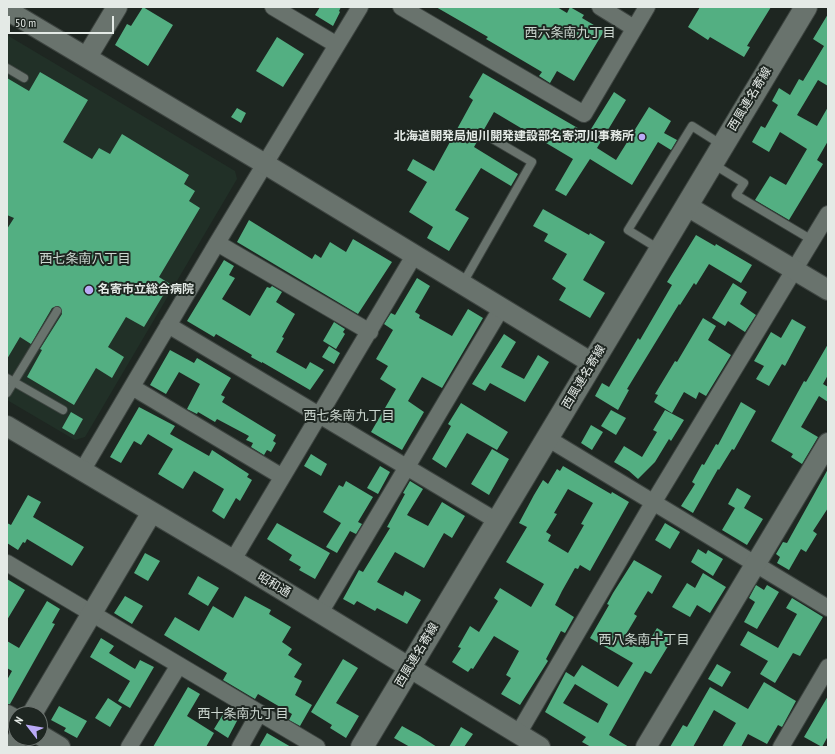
<!DOCTYPE html>
<meta charset="utf-8">
<style>
body{margin:0}
#map{position:relative;width:835px;height:754px;overflow:hidden;background:#1e2621;font-family:"PT Sans Narrow",sans-serif}
canvas{display:block}
.frame{position:absolute;inset:0;border:8px solid #e4eae6;pointer-events:none}
.north{position:absolute;left:8px;top:706px;width:40px;height:40px;box-sizing:border-box;background:#1e2621;border:1px solid #6d7470;border-radius:50%;rotate:301deg;font-size:11px;font-weight:700;line-height:16px;text-align:center;color:#e4eae6}
.north::after{content:'';display:block;margin:auto;width:14px;height:18px;background:#baaaf6;clip-path:polygon(50% 0,100% 100%,50% 72%,0 100%)}
.scale{position:absolute;left:8px;top:16px;width:106px;height:18px;box-sizing:border-box;border:2px solid #e4eae6;border-top:0;padding-left:5px;font-size:12px;line-height:14px;white-space:nowrap;color:#e4eae6;-webkit-text-stroke:3px #1e2621;paint-order:stroke}
</style>
<div id="map">
<canvas width="835" height="754"></canvas>
<div class="frame"></div>
<div class="north">N</div>
<div class="scale">50 m</div>
</div>
<script>
const ctx = document.querySelector('canvas').getContext('2d');
ctx.lineJoin = 'round';
function fillPath(path, color) { ctx.fillStyle = color; ctx.fill(path, 'evenodd'); }
const poly = rows => new Path2D(rows.map(r => 'M' + r).join(''));
function strokePath(path, color, width, dash) { ctx.strokeStyle = color; ctx.lineWidth = width; ctx.lineCap = dash ? 'butt' : 'round'; ctx.setLineDash(dash || []); ctx.stroke(path); }
function drawText(font, color, halo, rows, align = 'center') {
  ctx.font = font + ' "PT Sans Narrow","Noto Sans JP",sans-serif'; ctx.lineWidth = 4; ctx.setLineDash([]); ctx.textBaseline = 'middle'; ctx.strokeStyle = halo; ctx.fillStyle = color; for (const [text, x, y, turn = 0] of rows) {
    ctx.save(); ctx.translate(x, y); ctx.rotate((+turn || 0) * Math.PI / 180); ctx.textAlign = isNaN(turn) ? turn : align; if (halo) ctx.strokeText(text, 0, 0); ctx.fillText(text, 0, 0); ctx.restore();
  }
}
fillPath(poly([
 [7,35,235,171,237,179,85,437,75,440,7,400]
]), '#213027');
fillPath(poly([
 [143,7,173,25,148,66,115,45,127,24,131,26],
 [320,7,341,7,339,11,340,12,333,26,315,15],
 [436,7,557,7,567,13,570,7,584,15,582,18,604,31,574,81,557,71,550,83,539,76,542,72,486,39,488,37],
 [700,7,771,7,747,46,750,47,744,57,710,37,708,40,688,27],
 [828,14,828,86,818,80,797,115,817,126,828,107,828,141,817,160,823,164,789,220,755,200,770,176,786,185,807,149,780,132,769,152,752,142,761,126,765,128,778,105,772,101,779,88,790,95,799,79,803,81,824,46,813,39],
 [277,37,304,54,283,87,256,71],
 [40,72,88,100,63,142,92,159,99,148,110,154,122,134,189,175,184,184,195,191,189,201,200,208,159,277,170,284,144,327,126,317,108,347,124,357,112,378,96,368,74,405,27,377,42,350,40,349,62,314,60,307,57,306,52,308,31,344,20,337,7,359,7,229,14,218,7,215,7,78,29,91],
 [483,73,588,134,614,92,626,100,597,148,616,160,649,107,671,121,664,133,677,140,671,150,658,142,632,185,590,159,566,196,555,190,573,159,494,112,474,147,518,174,511,186,481,168,455,210,469,218,449,251,427,238,433,227,409,212,427,182,407,170,413,159,434,171,473,100,469,97],
 [237,108,246,113,241,123,231,117],
 [543,209,589,235,590,233,605,242,583,280,605,293,590,318,559,300,566,288,552,279,567,254,544,241,548,234,533,226],
 [249,220,312,259,315,254,321,258,330,242,346,252,353,239,392,262,358,314,237,242],
 [696,235,715,246,716,244,752,265,741,283,709,264,696,285,694,283,680,305,679,304,627,389,629,390,618,410,595,396,602,383,609,387,638,338,640,340,672,285,667,282],
 [224,260,234,266,229,275,235,278,222,299,250,316,267,287,270,288,272,286,282,292,276,302,295,314,282,337,284,338,276,352,306,369,310,362,324,370,310,390,262,362,262,363,251,357,252,355,216,334,214,337,187,321],
 [417,278,430,286,415,312,420,315,419,318,452,336,468,309,483,318,442,388,422,377,408,401,424,412,402,450,371,432,396,389,380,379,388,366,376,359,393,330,384,324,391,313,395,315],
 [733,283,747,292,740,304,756,315,745,332,728,321,725,326,712,318],
 [703,318,716,326,708,340,731,355,706,396,699,392,696,399,684,392,672,413,654,402,658,395,655,394,675,361,677,362],
 [792,319,806,327,785,366,782,364,769,386,756,379,764,366,754,361,771,332,781,338],
 [334,322,345,329,343,332,345,334,336,349,323,341],
 [504,334,516,342,501,367,524,379,538,355,549,362,525,402,490,383,485,391,472,384],
 [828,344,828,375,823,384,828,387,828,402,819,396,801,427,818,437,802,464,791,457,793,454,771,441,804,381,806,382],
 [329,346,340,353,334,364,322,357],
 [170,350,194,363,197,358,231,378,221,395,225,397,222,402,276,435,273,441,276,443,271,452,267,450,264,455,251,447,253,443,246,440,249,436,217,419,215,422,198,412,197,414,187,409,200,384,179,372,166,394,150,385],
 [741,402,756,411,734,450,732,449,719,470,718,469,693,513,681,506,695,484,692,482,702,464,704,465,716,444,718,445],
 [461,403,508,432,497,450,467,433,446,468,432,459,451,426,448,424],
 [139,407,175,426,170,434,209,456,212,450,249,474,247,477,252,480,240,501,236,498,224,519,212,511,224,489,194,471,183,489,158,474,173,449,148,434,141,445,134,441,121,463,110,457],
 [611,410,626,418,616,435,601,426],
 [665,410,684,420,671,441,669,439,655,462,638,479,629,471,614,462,624,446,642,457,657,432,653,430],
 [71,412,83,419,74,435,62,428],
 [591,425,603,432,592,450,581,443],
 [492,449,509,459,489,495,471,484],
 [311,454,327,464,321,476,304,466],
 [380,466,390,472,378,494,367,488],
 [563,466,611,494,612,492,629,502,590,571,580,565,578,569,575,568,562,591,555,605,574,617,565,633,561,631,546,659,548,661,520,705,501,694,511,678,506,675,519,651,494,636,473,669,471,668,468,672,452,662,461,648,458,647,470,626,479,632,498,601,494,598,500,588,531,607,544,584,506,562,527,527,519,523,534,495,543,480,548,484,557,469,560,471],
 [568,489,593,503,581,524,584,525,568,553,548,541,551,535,546,532,557,514,554,513],
 [828,469,828,508,813,531,817,534,806,552,801,549,789,570,777,563,780,557,776,554,783,542,787,543],
 [346,481,373,497,358,522,362,524,356,534,350,531,337,553,326,547,341,523,323,512,339,485,343,487],
 [410,481,423,489,407,515,428,526,442,502,465,516,452,538,444,533,424,568,395,552,377,582,403,596,405,591,421,600,407,624,377,608,375,611,357,601,354,605,343,599,359,570,363,572,390,528,387,527,405,494,403,493],
 [737,488,751,496,744,508,763,519,747,545,722,530,735,508,728,504],
 [28,495,41,502,33,517,84,547,72,566,27,539,25,543,23,542,18,550,7,543,7,523,11,525],
 [277,523,330,553,315,579,299,570,301,567,289,560,292,555,267,539],
 [665,523,680,532,670,549,655,540],
 [698,549,706,554,708,550,723,559,713,576,691,562],
 [145,553,160,561,148,581,134,573],
 [634,560,662,576,652,594,648,591,634,614,637,616,625,636,645,648,657,628,673,638,651,674,645,671,609,735,629,747,591,747,582,742,586,737,545,712,566,672,574,677,582,665,618,687,633,663,590,638,609,605,607,604,613,593],
 [575,684,608,704,598,723,563,703],
 [703,573,726,587,710,613,697,605,690,617,672,607,687,583,695,588],
 [198,576,219,588,208,606,188,594],
 [7,579,25,590,7,620],
 [756,585,764,590,767,585,779,592,757,629,744,622,755,602,749,598],
 [125,596,143,606,132,624,114,613],
 [245,596,271,610,269,614,291,627,282,642,292,649,288,655,302,664,294,677,302,681,295,695,312,705,300,726,289,720,292,714,258,694,255,699,223,680,227,673,164,635,175,617,199,631,213,606,233,618],
 [792,598,823,617,800,656,793,653,775,683,760,674,768,661,740,645,748,631,778,648,797,614,786,608],
 [47,601,60,609,52,623,55,624,10,704,7,704,7,680,12,671,7,668,7,641,19,648],
 [101,638,114,646,109,653,135,669,140,660,154,667,130,708,118,701,130,681,90,657],
 [343,659,358,668,336,703,359,716,346,738,330,728,332,725,311,712],
 [717,664,731,672,722,687,708,679],
 [764,682,796,701,782,727,778,725,767,744,748,734,741,747,722,747,736,723,714,710,693,747,670,747,683,725,687,727,710,687,748,709],
 [188,687,200,694,187,716,214,733,206,747,153,747],
 [828,696,828,736,822,747,804,737],
 [108,698,122,707,110,727,95,718],
 [59,706,87,721,77,738,64,731,66,728,51,720],
 [225,711,238,719,228,738,214,729],
 [402,726,420,736,437,747,410,747,394,738],
 [461,727,473,734,464,747,449,747],
 [267,733,291,747,259,747]
]), '#53af82');
const service = poly([
 [7,68,24,78],
 [713,164,744,183,736,195,812,240],
 [659,249,628,230,692,126,722,145],
 [463,283,532,162,486,135],
 [7,378,63,410],
 [7,393,57,311]
]);
const minor = poly([
 [273,7,337,45],
 [401,7,584,114,647,7],
 [600,7,634,28],
 [217,243,370,332],
 [168,325,497,521],
 [132,387,281,476],
 [547,438,828,608],
 [82,471,217,243,360,7],
 [233,560,415,254],
 [7,563,317,747],
 [320,613,502,307],
 [518,734,653,503,828,214],
 [129,747,179,665],
 [240,747,259,713],
 [781,747,828,667]
]);
const tertiary = poly([
 [7,10,265,164,592,363],
 [87,57,117,7],
 [687,206,828,290],
 [7,426,233,560,540,747],
 [32,714,152,512],
 [7,715,16,720],
 [40,735,60,747],
 [12,747,18,738],
 [646,747,828,443]
]);
const secondary = poly([
 [362,747,806,7]
]);
strokePath(service, '#3d4440', 10);
strokePath(minor, '#3d4440', 18);
strokePath(tertiary, '#3d4440', 22);
strokePath(secondary, '#3d4440', 24);
strokePath(service, '#69736d', 8);
strokePath(minor, '#69736d', 16);
strokePath(tertiary, '#69736d', 20);
strokePath(secondary, '#69736d', 22);
for (const [x, y, r, color] of [
 [642,137,4,"#baaaf6"],
 [89,290,5,"#baaaf6"]
]) { const dot = new Path2D(); dot.arc(x, y, r, 0, 2 * Math.PI); ctx.fillStyle = color; ctx.fill(dot); strokePath(dot, '#1e2621', 1.5); }
drawText('12px', '#e4eae6', '#1e2621', [
 ["西風連名寄線",750,99,-59],
 ["西風連名寄線",584,377,-59],
 ["昭和通",274,585,31],
 ["西風連名寄線",417,655,-59]
]);
drawText('bold 12px', '#e4eae6', '#1e2621', [
 ["北海道開発局旭川開発建設部名寄河川事務所",634,137],
 ["名寄市立総合病院",98,290,"left"]
], 'right');
drawText('13px', '#cdd8d1', '#1e2621', [
 ["西六条南九丁目",570,33],
 ["西七条南八丁目",85,259],
 ["西七条南九丁目",349,416],
 ["西八条南十丁目",644,640],
 ["西十条南九丁目",243,714]
]);
</script>
